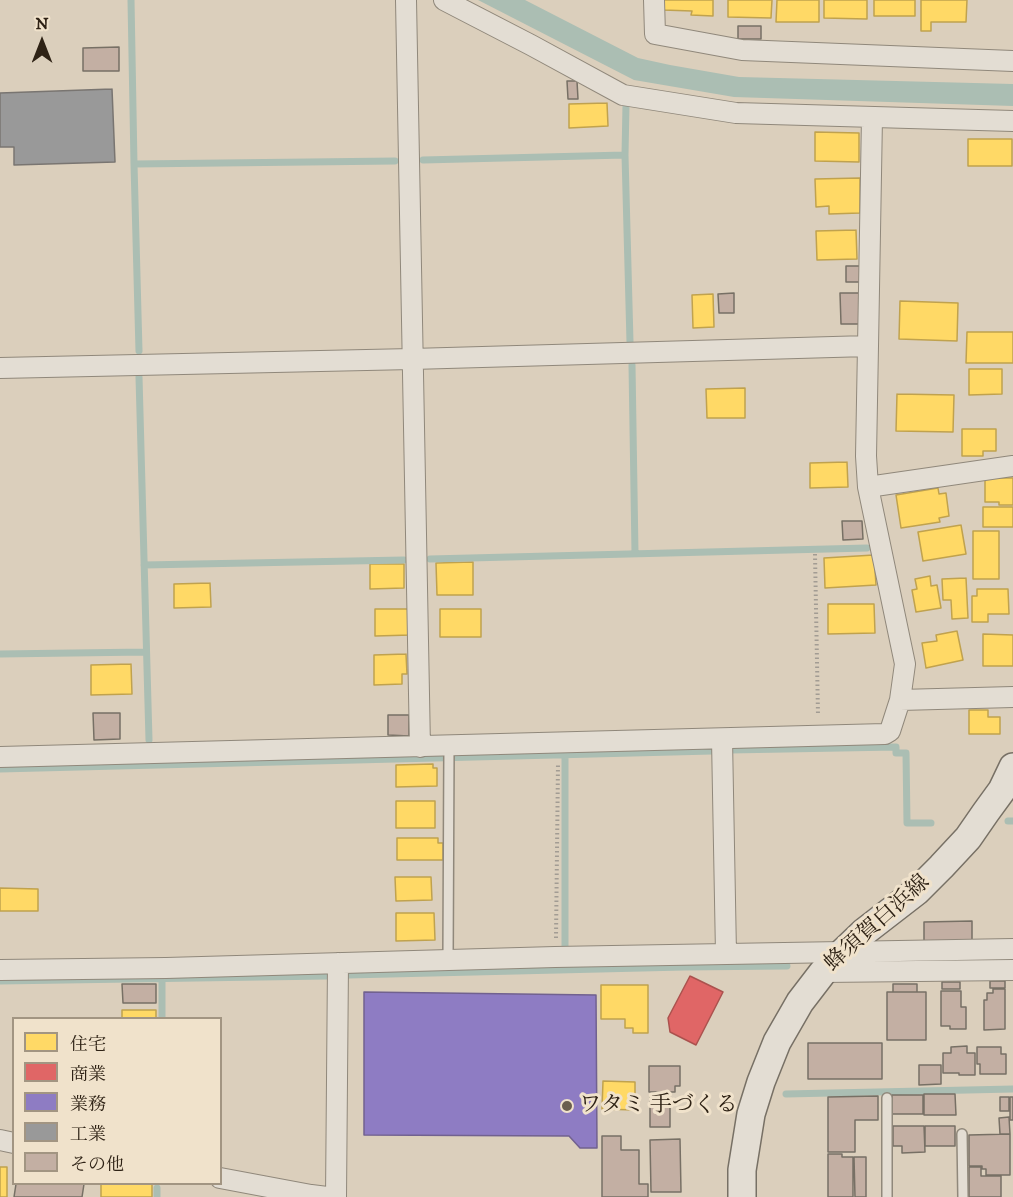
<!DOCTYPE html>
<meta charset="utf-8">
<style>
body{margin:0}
#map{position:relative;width:1013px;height:1197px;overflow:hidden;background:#dbcfbc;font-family:"IM FELL DW Pica","Noto Serif JP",serif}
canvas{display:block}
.legend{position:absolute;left:12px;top:1017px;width:210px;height:168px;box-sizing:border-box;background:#f0e2cb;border:2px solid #a29582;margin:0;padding:8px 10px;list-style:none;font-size:18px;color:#2e2215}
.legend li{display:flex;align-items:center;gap:12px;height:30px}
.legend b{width:30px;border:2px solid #a29582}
.north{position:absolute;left:12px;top:12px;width:60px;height:60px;-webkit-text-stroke:4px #f0e2cb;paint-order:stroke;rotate:0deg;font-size:16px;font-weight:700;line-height:24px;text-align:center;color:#2e2215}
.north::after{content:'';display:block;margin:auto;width:21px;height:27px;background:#2e2215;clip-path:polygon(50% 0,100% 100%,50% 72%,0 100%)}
</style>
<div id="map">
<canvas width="1013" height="1197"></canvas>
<ul class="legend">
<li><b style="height:16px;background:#ffd966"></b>住宅</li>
<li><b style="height:16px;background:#e06666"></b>商業</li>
<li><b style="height:16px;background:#8e7cc3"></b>業務</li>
<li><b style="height:16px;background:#999"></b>工業</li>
<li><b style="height:16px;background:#c3afa3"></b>その他</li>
</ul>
<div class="north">N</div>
</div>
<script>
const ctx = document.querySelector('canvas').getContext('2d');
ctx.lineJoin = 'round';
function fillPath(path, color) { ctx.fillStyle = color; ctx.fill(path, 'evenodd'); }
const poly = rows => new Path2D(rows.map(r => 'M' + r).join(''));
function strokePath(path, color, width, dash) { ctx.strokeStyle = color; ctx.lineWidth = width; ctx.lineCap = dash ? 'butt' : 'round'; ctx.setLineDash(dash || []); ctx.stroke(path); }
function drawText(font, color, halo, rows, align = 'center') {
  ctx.font = font + ' "IM FELL DW Pica","Noto Serif JP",serif'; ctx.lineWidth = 6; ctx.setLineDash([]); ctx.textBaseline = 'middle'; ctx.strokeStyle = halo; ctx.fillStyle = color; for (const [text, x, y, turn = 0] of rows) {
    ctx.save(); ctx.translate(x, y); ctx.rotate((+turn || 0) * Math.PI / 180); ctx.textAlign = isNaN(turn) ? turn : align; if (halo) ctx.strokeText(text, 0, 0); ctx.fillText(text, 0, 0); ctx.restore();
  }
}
fillPath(poly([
 [478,0,525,0,638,58,670,65,739,77,1013,84,1013,106,734,97,634,80]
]), '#abbeb3');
const homes = poly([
 [663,0,713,0,713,16,691,15,692,11,663,10,663,0],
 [728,0,772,0,771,18,728,17,728,0],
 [777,0,819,0,819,22,776,22,777,0],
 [824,0,867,0,867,19,824,18,824,0],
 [874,0,915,0,915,16,874,16,874,0],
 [921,0,967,0,966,22,931,22,931,31,921,31,921,0],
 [607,103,608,126,569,128,569,104,607,103],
 [815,132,859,133,859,162,815,161,815,132],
 [968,139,1012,139,1012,166,968,166,968,139],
 [860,178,860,213,829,214,829,206,816,207,815,179,860,178],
 [856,230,857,259,817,260,816,231,856,230],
 [713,294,714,327,693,328,692,295,713,294],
 [900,301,958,303,957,341,899,339,900,301],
 [967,332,1013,332,1013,363,966,363,967,332],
 [969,369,1002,369,1002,394,969,395,969,369],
 [745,388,745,418,707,418,706,389,745,388],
 [897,394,954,395,953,432,896,431,897,394],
 [962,429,996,429,996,451,983,451,983,456,962,456,962,429],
 [847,462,848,487,810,488,810,463,847,462],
 [985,478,1013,478,1013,505,999,505,999,502,985,502,985,478],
 [938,488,939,494,946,493,949,516,939,518,940,522,901,528,896,495,938,488],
 [983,507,1013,507,1013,527,983,527,983,507],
 [961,525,966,554,923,561,918,532,961,525],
 [973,531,999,531,999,579,973,579,973,531],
 [874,555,876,585,825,588,824,558,874,555],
 [473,562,473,595,437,595,436,563,473,562],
 [370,564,404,564,404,588,370,589,370,564],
 [930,576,931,586,937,585,941,608,916,612,912,590,917,589,915,579,930,576],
 [966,578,968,618,952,619,951,600,943,600,942,579,966,578],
 [210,583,211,607,174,608,174,584,210,583],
 [977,589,1008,589,1009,614,988,614,988,622,972,622,972,596,977,596,977,589],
 [828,604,874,604,875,633,828,634,828,604],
 [375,609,410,609,411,635,375,636,375,609],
 [440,609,481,609,481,637,440,637,440,609],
 [957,631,963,660,926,668,922,643,937,641,936,635,957,631],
 [983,634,1013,635,1013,666,983,666,983,634],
 [406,654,407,674,402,674,402,684,374,685,374,655,406,654],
 [131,664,132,694,91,695,91,665,131,664],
 [969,710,988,710,988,717,1000,717,1000,734,969,734,969,710],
 [433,764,433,768,437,768,437,786,396,787,396,765,433,764],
 [396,801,435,801,435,828,396,828,396,801],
 [397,838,438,838,438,843,443,843,443,860,397,860,397,838],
 [395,877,431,877,432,900,396,901,395,877],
 [0,888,38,889,38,911,0,911,0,888],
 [396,913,434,913,435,940,396,941,396,913],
 [601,985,648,985,648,1033,633,1033,633,1028,625,1028,625,1019,601,1019,601,985],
 [122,1010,156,1010,156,1018,122,1018,122,1010],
 [603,1081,635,1082,635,1110,602,1109,603,1081],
 [0,1167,7,1167,7,1197,0,1197,0,1167],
 [101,1184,152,1184,152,1197,101,1197,101,1184]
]);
fillPath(homes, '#ffd966');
strokePath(homes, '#c0a24e', 1.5);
const shops = poly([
 [690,976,723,992,696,1045,670,1032,668,1018,690,976]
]);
fillPath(shops, '#e06666');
strokePath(shops, '#ab524e', 1.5);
const offices = poly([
 [364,992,596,995,597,1148,580,1148,569,1136,364,1135,364,992]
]);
fillPath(offices, '#8e7cc3');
strokePath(offices, '#71618f', 1.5);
const industry = poly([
 [112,89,115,162,14,165,14,147,0,147,0,93,112,89]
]);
fillPath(industry, '#999');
strokePath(industry, '#797571', 1.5);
strokePath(poly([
 [131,0,134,164,139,351],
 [626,105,625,155,630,342],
 [423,160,625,155],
 [134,164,395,161],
 [632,365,635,553],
 [139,377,149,740],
 [430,559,867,548],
 [144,565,404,560],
 [0,654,146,652],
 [730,750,896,747,896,753,906,753,907,823,931,823],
 [565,754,565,948],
 [0,769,712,751],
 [1008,821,1013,821],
 [348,975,684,967,787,966],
 [0,981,327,976],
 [162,1018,162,979],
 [786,1094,1013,1089],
 [157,1197,157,1188]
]), '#abbeb3', 7);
const building = poly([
 [738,26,761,26,761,39,738,39,738,26],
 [119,47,119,71,83,71,83,48,119,47],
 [567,81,577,81,578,99,568,99,567,81],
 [846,266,864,266,864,282,846,282,846,266],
 [734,293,734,313,719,313,718,294,734,293],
 [840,293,860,293,860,324,841,324,840,293],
 [842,521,862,521,863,539,843,540,842,521],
 [93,713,120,713,120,739,94,740,93,713],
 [388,715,409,715,409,736,388,735,388,715],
 [972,921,972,942,924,942,924,922,972,921],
 [990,981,1005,981,1005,988,990,988,990,981],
 [942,982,960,982,960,989,942,989,942,982],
 [122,984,156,984,156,1003,123,1003,122,984],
 [893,984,917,984,917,992,893,992,893,984],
 [993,989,1005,989,1005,1029,984,1030,984,1000,987,1000,987,993,993,993,993,989],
 [941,991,961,991,961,1007,966,1007,966,1029,950,1029,950,1026,941,1026,941,991],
 [887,992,926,992,926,1040,887,1040,887,992],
 [808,1043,882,1043,882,1079,808,1079,808,1043],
 [967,1046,967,1053,975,1053,975,1075,959,1075,959,1073,943,1073,943,1053,951,1053,951,1047,967,1046],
 [977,1047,1001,1047,1001,1054,1006,1054,1006,1074,980,1074,980,1064,977,1064,977,1047],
 [919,1065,941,1065,941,1084,919,1085,919,1065],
 [649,1066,680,1066,680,1086,675,1086,675,1092,649,1092,649,1066],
 [924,1094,955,1094,956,1115,924,1115,924,1094],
 [650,1095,670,1095,670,1127,650,1127,650,1095],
 [892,1095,923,1095,923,1114,892,1114,892,1095],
 [878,1096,878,1120,855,1120,855,1152,828,1152,828,1097,878,1096],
 [1000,1097,1009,1097,1009,1111,1000,1111,1000,1097],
 [1010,1097,1013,1097,1013,1120,1010,1120,1010,1097],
 [1009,1117,1010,1134,1000,1134,999,1118,1009,1117],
 [893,1126,924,1126,925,1152,902,1153,902,1146,893,1146,893,1126],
 [925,1126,955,1126,955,1146,925,1146,925,1126],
 [1010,1134,1010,1175,986,1175,986,1169,982,1169,982,1166,969,1166,969,1135,1010,1134],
 [602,1136,621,1136,621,1150,639,1150,639,1184,648,1184,648,1197,602,1197,602,1136],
 [680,1139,681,1192,651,1192,650,1140,680,1139],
 [828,1154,842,1154,842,1157,853,1157,853,1197,828,1197,828,1154],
 [854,1157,866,1157,866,1197,855,1197,854,1157],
 [969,1167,981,1167,981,1176,1001,1176,1001,1197,969,1197,969,1167],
 [16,1184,84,1184,82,1197,14,1197,16,1184]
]);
fillPath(building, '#c3afa3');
strokePath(building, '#777065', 1.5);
const service = poly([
 [448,959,449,746],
 [887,1098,887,1197],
 [962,1134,963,1197]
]);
const minor = poly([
 [406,0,420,747],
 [444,0,531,45,623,95,736,113,1013,121],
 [654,0,655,34,742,50,1013,61],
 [868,346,872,117],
 [0,368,412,359,868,346,866,456,868,487,905,664,900,700,890,731,885,734,0,757],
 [868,487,1013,466],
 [900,700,1013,697],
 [722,739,726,954],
 [0,970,166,968,555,957,1013,949],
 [823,972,1013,970],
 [0,1140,14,1143],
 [220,1178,311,1195,327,1197],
 [336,1197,338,963]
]);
const secondary = poly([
 [742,1197,742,1170,751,1114,761,1082,777,1042,800,1002,823,972,842,953,864,932,917,891,941,867,968,838,986,812,1002,790,1013,767]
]);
strokePath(service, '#90887b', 12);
strokePath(minor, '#90887b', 22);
strokePath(secondary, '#777065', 30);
strokePath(poly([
 [815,554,818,715],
 [556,938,558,763]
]), '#a29c93', 4, [1.5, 3]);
strokePath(service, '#e3ddd3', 9);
strokePath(minor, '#e3ddd3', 20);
strokePath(secondary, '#e3ddd3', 27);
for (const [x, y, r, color] of [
 [567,1106,6,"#6b5f4f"]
]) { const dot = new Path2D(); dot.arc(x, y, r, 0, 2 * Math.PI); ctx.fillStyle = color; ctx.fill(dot); strokePath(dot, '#f0e2cb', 2); }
drawText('22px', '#2e2215', '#f0e2cb', [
 ["蜂須賀白浜線",878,924,-42]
]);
drawText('22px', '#2e2215', '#f0e2cb', [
 ["ワタミ 手づくる",579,1106]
], 'left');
</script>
